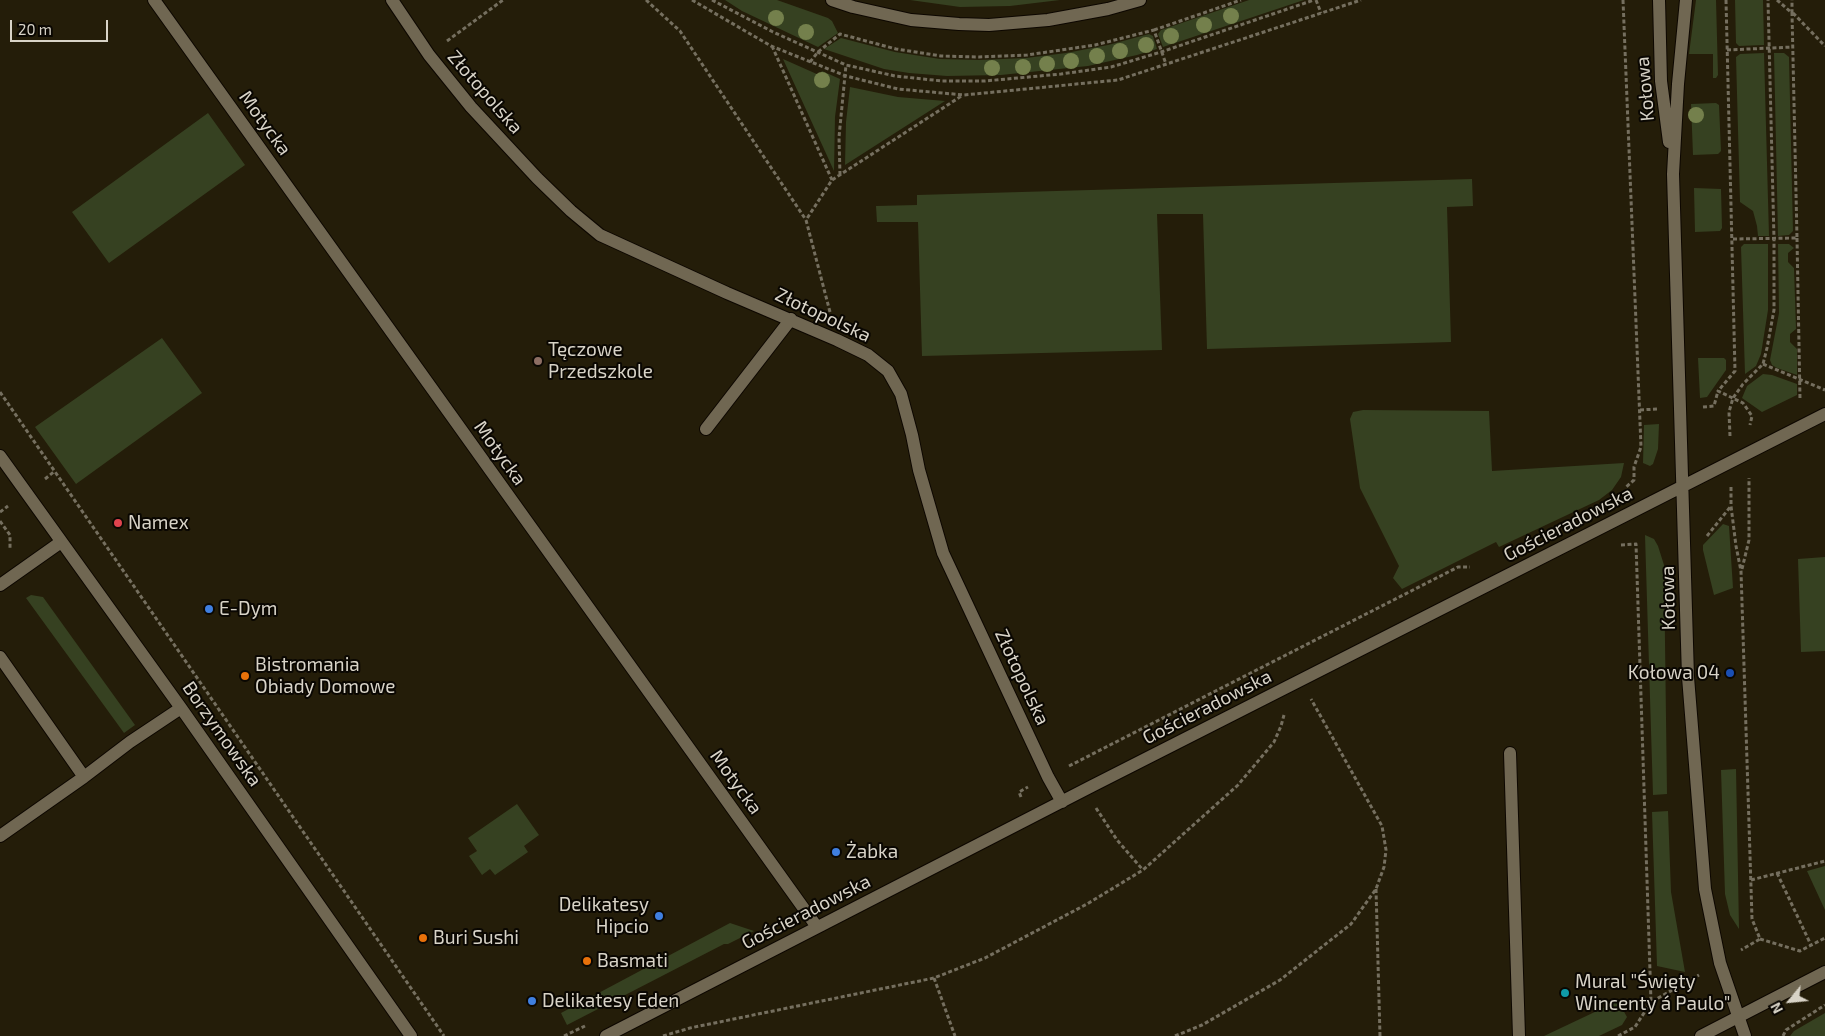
<!DOCTYPE html>
<meta charset="utf-8">
<style>
body{margin:0}
#map{position:relative;width:1825px;height:1036px;overflow:hidden;background:#241d09;font-family:"Exo 2",sans-serif}
canvas{display:block}
.north{position:absolute;left:1765px;top:976px;width:50px;height:50px;-webkit-text-stroke:4px #0a0702;paint-order:stroke;rotate:242deg;font-size:14px;font-weight:700;line-height:20px;text-align:center;color:#d8d3c7}
.north::after{content:'';display:block;margin:auto;width:18px;height:22px;background:#d8d3c7;clip-path:polygon(50% 0,100% 100%,50% 72%,0 100%)}
.scale{position:absolute;left:10px;top:20px;width:98px;height:22px;box-sizing:border-box;border:2px solid #d8d3c7;border-top:0;padding-left:6px;font-size:15px;line-height:18px;white-space:nowrap;color:#d8d3c7;-webkit-text-stroke:4px #0a0702;paint-order:stroke}
</style>
<div id="map">
<canvas width="1825" height="1036"></canvas>
<div class="north">N</div>
<div class="scale">20 m</div>
</div>
<script>
const ctx = document.querySelector('canvas').getContext('2d');
ctx.lineJoin = 'round';
function fillPath(path, color) { ctx.fillStyle = color; ctx.fill(path, 'evenodd'); }
const poly = rows => new Path2D(rows.map(r => 'M' + r).join(''));
function strokePath(path, color, width, dash) { ctx.strokeStyle = color; ctx.lineWidth = width; ctx.lineCap = dash ? 'butt' : 'round'; ctx.setLineDash(dash || []); ctx.stroke(path); }
function drawText(font, color, halo, rows, align = 'center') {
  ctx.font = font + ' "Exo 2",sans-serif'; ctx.lineWidth = 4; ctx.setLineDash([]); ctx.textBaseline = 'middle'; ctx.strokeStyle = halo; ctx.fillStyle = color; for (const [text, x, y, turn = 0] of rows) {
    ctx.save(); ctx.translate(x, y); ctx.rotate((+turn || 0) * Math.PI / 180); ctx.textAlign = isNaN(turn) ? turn : align; if (halo) ctx.strokeText(text, 0, 0); ctx.fillText(text, 0, 0); ctx.restore();
  }
}
fillPath(poly([
 [725,0,777,0,828,18,832,21,838,33,818,47,742,11],
 [910,0,1060,0,1010,6,960,7],
 [1249,0,1304,0,1163,47,1158,34,1161,30],
 [1696,0,1716,0,1718,75,1716,78,1713,78,1713,54,1689,54],
 [1735,0,1763,0,1764,45,1739,46,1736,43],
 [1149,34,1153,36,1157,49,1137,55,1088,66,1001,75,947,76,909,73,884,69,824,49,841,38,895,52,940,59,979,60,1026,58,1066,53,1108,45],
 [1764,53,1769,236,1758,236,1757,226,1753,211,1740,202,1736,57,1740,54],
 [1774,53,1784,53,1789,57,1793,231,1789,235,1778,236],
 [783,59,819,75,822,71,840,79,835,117,834,171],
 [850,87,898,97,945,101,845,165,846,122],
 [1716,103,1719,105,1721,151,1718,154,1693,155,1691,104],
 [208,113,245,165,109,263,72,212],
 [1472,179,1473,206,1447,207,1451,342,1207,349,1203,214,1157,214,1162,350,922,356,918,222,877,222,876,206,917,205,917,195],
 [1694,188,1721,189,1722,228,1720,231,1695,232],
 [1744,244,1768,244,1768,310,1761,354,1756,366,1745,374,1741,247],
 [1778,244,1789,244,1794,248,1788,253,1788,262,1794,268,1796,329,1790,334,1790,342,1797,349,1797,375,1777,368,1772,365,1770,360,1779,313],
 [162,338,202,393,76,484,35,427],
 [1698,358,1724,358,1726,360,1726,370,1707,397,1700,398],
 [1763,374,1772,375,1797,384,1797,395,1762,412,1742,398,1747,386],
 [1363,410,1489,411,1492,471,1624,463,1621,477,1612,490,1599,500,1499,547,1496,542,1402,589,1393,578,1399,566,1360,488,1350,419,1353,412],
 [1659,424,1658,449,1653,464,1650,466,1643,463,1644,425],
 [1723,524,1729,526,1733,588,1714,595,1703,550,1703,545],
 [1645,535,1654,539,1658,546,1664,565,1667,794,1653,795],
 [1825,557,1825,651,1801,652,1798,559],
 [31,595,43,597,135,725,124,733,26,598],
 [1736,769,1739,929,1730,915,1725,894,1721,770],
 [517,804,539,835,524,846,528,852,495,875,490,869,482,875,469,856,477,851,468,838],
 [1668,811,1671,892,1685,972,1657,966,1652,812],
 [1825,866,1825,910,1807,871],
 [730,923,754,931,728,944,724,944,567,1025,561,1013],
 [1618,1001,1627,1017,1622,1025,1599,1036,1544,1036],
 [1825,1013,1825,1036,1790,1036,1794,1031]
]), '#364121');
const minor = poly([
 [154,0,817,927],
 [392,0,429,55,471,107,537,178,571,211,600,235,727,293,837,340,868,355,888,371,901,394,912,435,919,470,943,553,1048,777,1062,802],
 [832,0,853,7,911,20,959,24,989,25,1048,20,1108,9,1140,0],
 [1659,0,1661,81,1669,142],
 [1686,0,1678,84,1673,174,1688,677,1705,889,1720,963,1745,1036],
 [706,429,791,319],
 [0,456,181,708,411,1036],
 [0,585,61,542],
 [0,657,84,777,130,742,181,708],
 [1510,753,1519,1036],
 [0,836,84,777],
 [606,1036,1092,786,1825,414],
 [1701,1036,1825,972]
]);
strokePath(minor, '#0d0700', 14);
strokePath(poly([
 [646,0,680,31,806,220],
 [692,0,771,46,846,76,898,89,964,95,1118,80,1361,0],
 [712,0,773,32,846,65,895,76,942,81,985,81,1061,74,1111,67,1161,52,1314,0],
 [1316,0,1321,13],
 [1623,0,1641,447,1634,467,1634,480,1626,487],
 [1726,0,1735,371,1718,391,1743,403,1752,416,1750,425],
 [1777,0,1792,13,1792,0],
 [1793,13,1825,46],
 [1154,30,1241,0],
 [447,41,503,0],
 [772,46,832,180],
 [1727,50,1793,47],
 [810,62,818,52,840,34,896,49,941,56,979,57,1027,55,1095,45,1154,30,1166,64],
 [840,175,839,137,846,65],
 [1797,238,1800,399],
 [1733,239,1797,238,1792,13],
 [830,312,806,220,832,180,963,95],
 [1763,364,1825,390],
 [0,392,444,1036],
 [1703,407,1714,406,1718,391],
 [1640,410,1657,409],
 [1730,436,1729,412,1733,398,1743,384,1763,364,1767,348,1774,310,1774,239,1768,0],
 [45,479,55,471],
 [1731,487,1731,506,1736,546,1741,571,1752,919,1760,939,1741,950],
 [0,512,8,506],
 [0,521,10,535,10,549],
 [1707,536,1731,506],
 [1621,545,1636,544,1651,1002,1699,975],
 [1742,569,1749,540,1749,478],
 [1069,766,1458,567,1470,567],
 [1021,797,1019,792,1028,787],
 [1096,808,1117,840,1143,870],
 [1777,873,1811,945],
 [1751,880,1825,861],
 [1376,889,1380,1036],
 [1760,939,1800,951,1825,938],
 [934,978,955,1036],
 [564,1036,585,1026],
 [663,1036,690,1028,934,978,985,958,1087,904,1143,870,1238,785,1274,742,1281,726,1284,715],
 [1175,1036,1202,1025,1280,980,1351,924,1376,889,1384,867,1386,850,1382,826,1311,699],
 [1618,1036,1635,1027,1651,1002],
 [1783,1036,1786,1030,1825,1005]
]), '#756f5f', 3, [4, 2.5]);
strokePath(minor, '#706752', 12);
ctx.fillStyle = '#74804c';
for (const [x, y] of [
 [1231,16],
 [776,18],
 [1204,25],
 [806,32],
 [1171,36],
 [1146,45],
 [1120,51],
 [1097,56],
 [1071,61],
 [1047,64],
 [1023,67],
 [992,68],
 [822,80],
 [1696,115]
]) { ctx.beginPath(); ctx.arc(x, y, 8, 0, 2 * Math.PI); ctx.fill(); }
for (const [x, y, r, color] of [
 [538,361,5,"#8d6e63"],
 [118,523,5,"#e0444e"],
 [209,609,5,"#3f7fe0"],
 [1730,673,5,"#1a4fb4"],
 [245,676,5,"#e8710a"],
 [836,852,5,"#3f7fe0"],
 [659,916,5,"#3f7fe0"],
 [423,938,5,"#e8710a"],
 [587,961,5,"#e8710a"],
 [1565,993,5,"#0f9aa8"],
 [532,1001,5,"#3f7fe0"]
]) { const dot = new Path2D(); dot.arc(x, y, r, 0, 2 * Math.PI); ctx.fillStyle = color; ctx.fill(dot); strokePath(dot, '#0a0702', 2); }
drawText('19px', '#d8d3c7', '#0a0702', [
 ["Kołowa",1645,89,-95],
 ["Złotopolska",485,92,49],
 ["Motycka",265,123,54],
 ["Złotopolska",823,315,25],
 ["Motycka",500,453,54],
 ["Gościeradowska",1568,524,-27],
 ["Kołowa",1668,598,-91],
 ["Złotopolska",1022,677,65],
 ["Gościeradowska",1207,707,-27],
 ["Borzymowska",222,734,55],
 ["Motycka",736,782,54],
 ["Gościeradowska",806,912,-27]
]);
drawText('19px', '#d8d3c7', '#0a0702', [
 ["Tęczowe",548,350],
 ["Przedszkole",548,372],
 ["Namex",128,523],
 ["E-Dym",219,609],
 ["Bistromania",255,665],
 ["Obiady Domowe",255,687],
 ["Kołowa 04",1720,673,"right"],
 ["Żabka",846,852],
 ["Delikatesy",649,905,"right"],
 ["Hipcio",649,927,"right"],
 ["Buri Sushi",433,938],
 ["Basmati",597,961],
 ["Mural \"Święty",1575,982],
 ["Wincenty á Paulo\"",1575,1004],
 ["Delikatesy Eden",542,1001]
], 'left');
</script>
